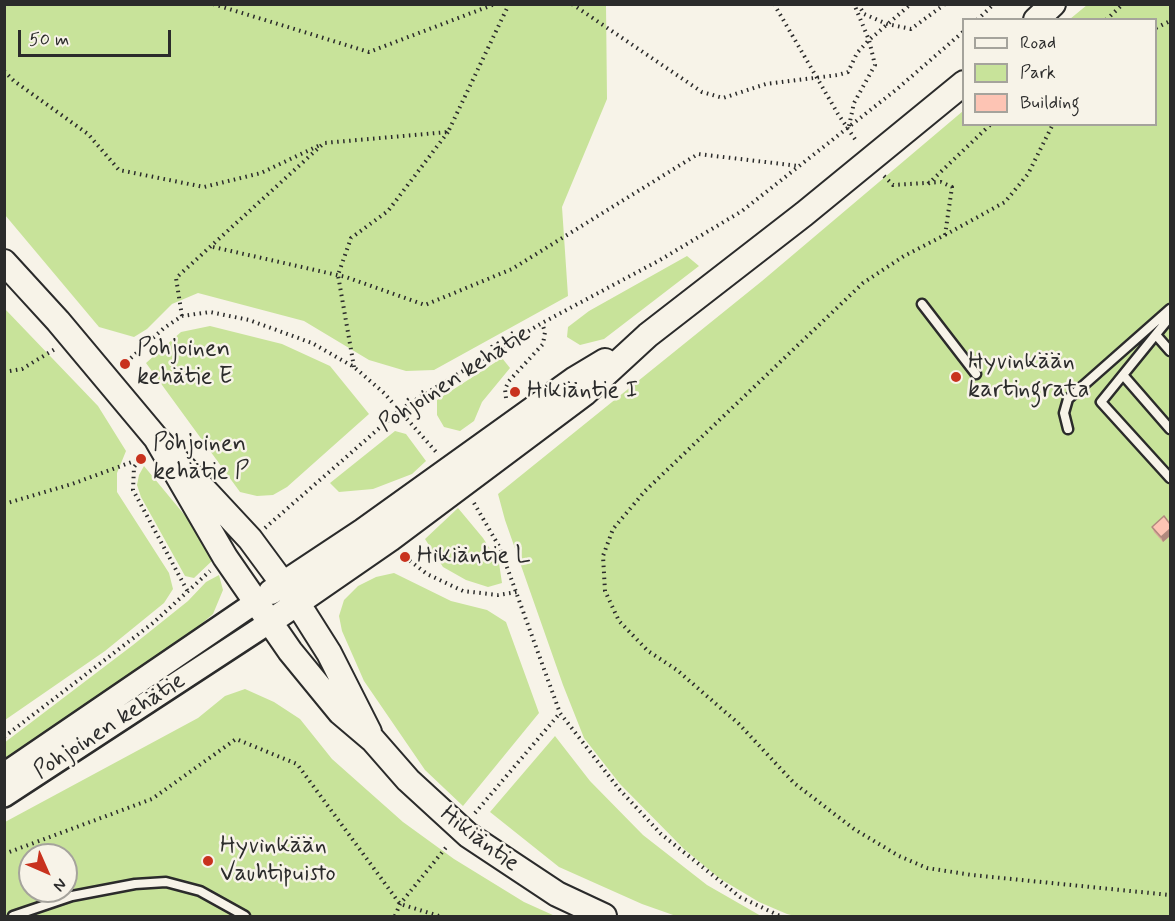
<!DOCTYPE html>
<meta charset="utf-8">
<style>
body{margin:0}
#map{position:relative;width:1175px;height:921px;overflow:hidden;background:#f7f3e8;font-family:Mynerve,sans-serif}
canvas{display:block}
.frame{position:absolute;inset:0;border:6px solid #2b2b2b;pointer-events:none}
.legend{position:absolute;left:962px;top:18px;width:195px;height:108px;box-sizing:border-box;background:#f7f3e8;border:2px solid #a5a39c;margin:0;padding:8px 10px;list-style:none;font-size:18px;color:#2b2b2b}
.legend li{display:flex;align-items:center;gap:12px;height:30px}
.legend b{width:30px;border:2px solid #a5a39c}
.north{position:absolute;left:18px;top:843px;width:60px;height:60px;box-sizing:border-box;background:#f7f3e8;border:2px solid #a5a39c;border-radius:50%;rotate:135deg;font-size:16px;font-weight:700;line-height:24px;text-align:center;color:#2b2b2b}
.north::after{content:'';display:block;margin:auto;width:21px;height:27px;background:#c8321e;clip-path:polygon(50% 0,100% 100%,50% 72%,0 100%)}
.scale{position:absolute;left:18px;top:30px;width:153px;height:27px;box-sizing:border-box;border:3px solid #2b2b2b;border-top:0;padding-left:8px;font-size:18px;line-height:21px;white-space:nowrap;color:#2b2b2b;-webkit-text-stroke:4px #f7f3e8;paint-order:stroke}
</style>
<div id="map">
<canvas width="1175" height="921"></canvas>
<div class="frame"></div>
<ul class="legend">
<li><b style="height:8px;background:#f7f3e8"></b>Road</li>
<li><b style="height:16px;background:#c8e39a"></b>Park</li>
<li><b style="height:16px;background:#fdc4b4"></b>Building</li>
</ul>
<div class="north">N</div>
<div class="scale">50 m</div>
</div>
<script>
const ctx = document.querySelector('canvas').getContext('2d');
ctx.lineJoin = 'round';
function fillPath(path, color) { ctx.fillStyle = color; ctx.fill(path, 'evenodd'); }
const poly = rows => new Path2D(rows.map(r => 'M' + r).join(''));
function strokePath(path, color, width, dash) { ctx.strokeStyle = color; ctx.lineWidth = width; ctx.lineCap = dash ? 'butt' : 'round'; ctx.setLineDash(dash || []); ctx.stroke(path); }
function drawText(font, color, halo, rows, align = 'center') {
  ctx.font = font + ' Mynerve,sans-serif'; ctx.lineWidth = 5; ctx.setLineDash([]); ctx.textBaseline = 'middle'; ctx.strokeStyle = halo; ctx.fillStyle = color; for (const [text, x, y, turn = 0] of rows) {
    ctx.save(); ctx.translate(x, y); ctx.rotate((+turn || 0) * Math.PI / 180); ctx.textAlign = isNaN(turn) ? turn : align; if (halo) ctx.strokeText(text, 0, 0); ctx.fillText(text, 0, 0); ctx.restore();
  }
}
fillPath(poly([
 [4,5,606,5,607,99,562,207,568,296,434,370,406,371,369,360,304,321,198,293,172,304,147,329,134,337,99,327,5,215],
 [1087,5,1170,5,1170,916,795,916,787,914,759,902,719,878,684,849,620,784,584,738,563,685,505,520,498,494,762,281,963,111,964,124,1156,124,1156,20,1070,19],
 [687,256,699,266,604,339,580,345,567,337,568,327,589,311],
 [5,309,98,406,126,451,117,473,117,492,169,573,173,589,164,603,105,651,5,720],
 [210,326,282,344,330,366,369,414,287,487,273,495,257,496,240,492,146,363,181,332],
 [502,358,510,368,482,402,474,421,460,431,444,427,437,415,437,400],
 [395,431,406,434,426,461,412,474,373,489,339,492,330,483],
 [144,466,192,524,214,559,194,578,185,576,141,497,137,485,139,475],
 [458,508,483,538,499,563,502,583,488,587,466,580,443,567,425,539],
 [394,573,451,601,487,610,506,622,539,713,463,806,425,770,364,681,342,631,339,616,344,600,358,586,376,577],
 [219,575,223,590,213,614,187,636,5,762,4,743,133,645,188,601,206,582],
 [245,689,274,702,300,719,332,759,403,822,454,859,524,902,555,916,5,916,5,822,198,718,225,696],
 [30,855,66,855,66,891,30,891],
 [555,736,590,781,643,835,707,885,761,916,676,916,642,904,559,867,490,812]
]), '#c8e39a');
const service = poly([
 [922,304,976,374],
 [1170,317,1101,402,1170,478],
 [1156,335,1170,351],
 [1123,375,1170,429],
 [1068,429,1064,413,1068,399,1170,309],
 [13,916,72,896,135,884,166,882,200,891,245,916]
]);
const tertiary = poly([
 [4,774,256,602],
 [4,796,270,622]
]);
const secondary = poly([
 [1036,20,1053,4],
 [4,262,58,321,156,438,250,539,298,604,329,653,369,732],
 [156,438,225,557,290,651,340,712,373,740,408,780,468,835,557,894,604,916],
 [271,592,363,531,575,379,605,361],
 [270,622,390,539,585,393,648,335,804,214,964,83]
]);
strokePath(service, '#2b2b2b', 13);
strokePath(tertiary, '#2b2b2b', 26);
strokePath(secondary, '#2b2b2b', 28);
strokePath(poly([
 [213,4,369,52,495,4],
 [572,4,702,92,723,98,766,84,838,75,848,72,857,53,869,40,911,4],
 [774,4,838,114,857,142],
 [858,4,864,14,887,24,911,29,945,4],
 [977,20,994,4],
 [1106,20,1123,4],
 [1156,28,1170,21],
 [4,71,14,81,88,134,119,170,204,187,261,173,320,145],
 [849,126,854,103,875,65,869,40,854,4],
 [884,176,893,185,941,182,952,187,945,235,904,256,863,283,645,491,613,529,603,556,605,591,619,621,648,651,677,670,739,724,794,783,854,829,899,856,927,868,972,875,1170,895],
 [928,184,991,124],
 [945,235,1005,202,1028,174,1053,124],
 [213,247,346,277,425,305,512,269,698,154,799,166],
 [182,316,176,278,324,143,448,132,509,4],
 [122,366,164,328,182,316,210,312,249,320,312,343,354,367,384,393,437,453],
 [354,367,338,275,351,238,388,211,448,132],
 [4,372,22,369,55,349],
 [506,398,505,389,509,381,543,344,545,332,542,323],
 [143,456,134,467,133,490,188,592],
 [474,503,500,548,560,713,619,789,661,834,740,897,780,916],
 [4,504,72,484,140,459],
 [265,528,400,410,420,397,542,323,660,260,742,211,897,89,964,31],
 [405,557,427,574,463,591,498,595,517,592],
 [4,737,153,623,210,571],
 [475,813,560,713],
 [4,854,152,799,236,739,297,764,400,904,439,916],
 [395,916,400,904,448,845]
]), '#2b2b2b', 4, [1.5, 4.5]);
strokePath(service, '#f7f3e8', 8);
strokePath(tertiary, '#f7f3e8', 21);
strokePath(secondary, '#f7f3e8', 24);
fillPath(poly([
 [1170,524,1170,536,1163,542,1154,532,1152,527]
]), '#daa99b');
fillPath(poly([
 [1170,529,1170,536,1163,542,1161,537]
]), '#b1897e');
const building = poly([
 [1164,516,1170,524,1170,529,1161,537,1152,527,1164,516]
]);
fillPath(building, '#fdc4b4');
strokePath(building, '#b1897e', 1.5);
for (const [x, y, r, color] of [
 [125,364,6,"#c8321e"],
 [956,377,6,"#c8321e"],
 [515,392,6,"#c8321e"],
 [141,459,6,"#c8321e"],
 [405,557,6,"#c8321e"],
 [208,861,6,"#c8321e"]
]) { const dot = new Path2D(); dot.arc(x, y, r, 0, 2 * Math.PI); ctx.fillStyle = color; ctx.fill(dot); strokePath(dot, '#f7f3e8', 2); }
drawText('24px', '#2b2b2b', '#f7f3e8', [
 ["Pohjoinen",137,350],
 ["kehätie E",137,378],
 ["Hyvinkään",968,363],
 ["kartingrata",968,391],
 ["Hikiäntie I",527,392],
 ["Pohjoinen",153,445],
 ["kehätie P",153,473],
 ["Hikiäntie L",417,557],
 ["Hyvinkään",220,847],
 ["Vauhtipuisto",220,875]
], 'left');
drawText('24px', '#2b2b2b', '#f7f3e8', [
 ["Pohjoinen kehätie",455,380,-33],
 ["Pohjoinen kehätie",110,727,-33],
 ["Hikiäntie",479,840,37]
]);
</script>
